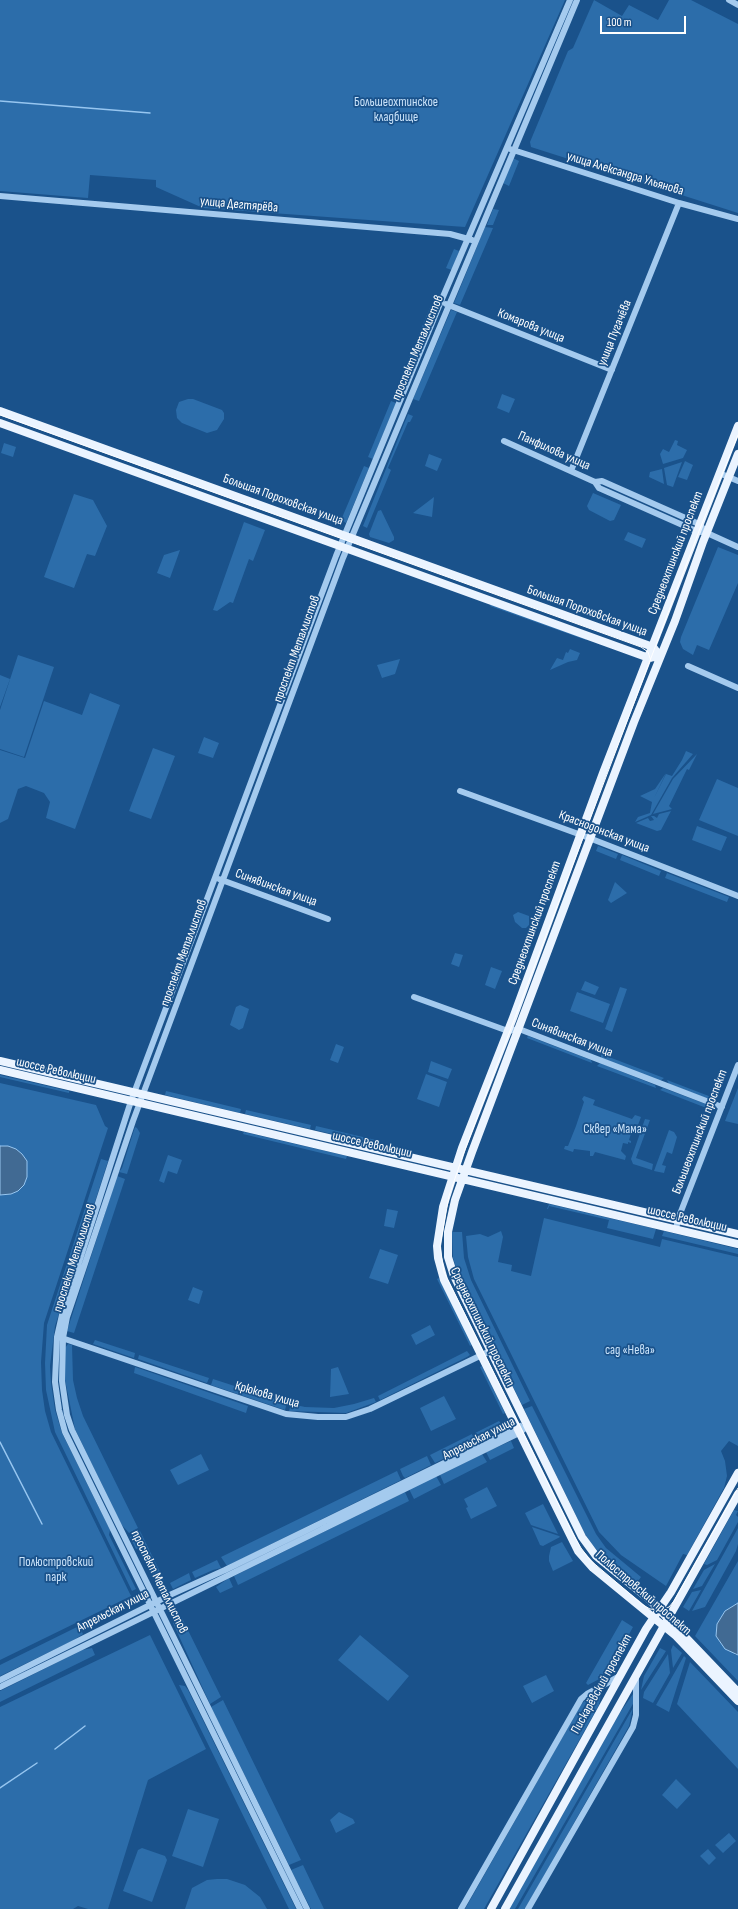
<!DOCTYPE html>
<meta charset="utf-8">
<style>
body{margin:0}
#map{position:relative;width:738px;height:1909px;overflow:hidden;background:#1a528b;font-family:"Sofia Sans Condensed",sans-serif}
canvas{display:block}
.scale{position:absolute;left:600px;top:16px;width:86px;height:18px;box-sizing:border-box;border:2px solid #fff;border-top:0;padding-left:5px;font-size:12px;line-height:14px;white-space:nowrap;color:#fff;-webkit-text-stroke:3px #1a528b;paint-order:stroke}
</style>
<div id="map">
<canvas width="738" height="1909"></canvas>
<div class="scale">100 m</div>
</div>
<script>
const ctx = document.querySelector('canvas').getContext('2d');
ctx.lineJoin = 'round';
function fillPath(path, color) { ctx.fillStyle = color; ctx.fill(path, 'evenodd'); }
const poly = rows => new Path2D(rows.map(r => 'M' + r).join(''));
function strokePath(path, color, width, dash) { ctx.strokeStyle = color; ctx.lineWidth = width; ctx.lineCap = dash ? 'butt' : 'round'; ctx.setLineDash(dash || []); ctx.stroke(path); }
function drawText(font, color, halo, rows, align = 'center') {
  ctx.font = font + ' "Sofia Sans Condensed",sans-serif'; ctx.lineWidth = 3.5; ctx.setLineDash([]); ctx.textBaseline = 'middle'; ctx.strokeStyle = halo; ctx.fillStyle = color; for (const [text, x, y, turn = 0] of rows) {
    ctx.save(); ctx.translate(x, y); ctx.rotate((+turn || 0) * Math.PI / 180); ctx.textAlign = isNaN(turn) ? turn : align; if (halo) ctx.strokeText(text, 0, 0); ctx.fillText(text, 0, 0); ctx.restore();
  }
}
fillPath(poly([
 [0,0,565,0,465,227,203,208,156,187,156,180,90,175,88,198,0,191],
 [594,0,622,16,629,5,658,20,669,0,691,0,738,24,738,213,531,147,530,142,568,51,573,48],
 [513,158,519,161,509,186,503,183],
 [493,209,499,210,493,225,487,225],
 [485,227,493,228,460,305,454,303],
 [454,249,459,251,452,270,446,268],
 [431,305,437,308,400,394,395,392],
 [451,310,457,312,419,401,413,399],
 [502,394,515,399,509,413,497,408],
 [188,399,193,399,222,410,224,413,224,419,217,430,207,433,182,423,177,418,176,410,179,402],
 [391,401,396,403,373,459,368,457],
 [408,414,413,416,410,422,408,422,388,468,391,470,367,528,363,526],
 [675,440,678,441,677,445,687,450,683,458,663,464,660,454,663,449,669,452],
 [4,443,16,447,13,457,1,453],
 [429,454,442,459,437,471,425,466],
 [685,461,693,465,687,480,678,477],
 [682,462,673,487,667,485,664,468],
 [364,466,369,468,346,523,341,520],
 [662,469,664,484,649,477,650,472],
 [593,493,621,505,614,520,610,521,589,510,587,506],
 [74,494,93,500,107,526,95,556,87,554,74,588,44,577],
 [434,497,432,517,413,513],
 [381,510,394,537,394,540,389,543,370,537,369,534,378,511],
 [244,522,265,530,253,561,249,559,233,603,230,602,217,611,213,610],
 [628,532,646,539,642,548,624,540],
 [718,547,738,555,738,583,709,650,697,645,693,655,683,649,680,642,681,637],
 [180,550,170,578,157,573,164,555],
 [491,604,587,639,586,640,490,606],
 [570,649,580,653,577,660,568,662,550,670,557,658,563,660,566,652,568,653],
 [18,655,54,667,24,757,0,749,0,710],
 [400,659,395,674,382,678,377,665],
 [0,675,10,679,0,707],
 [90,693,120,705,75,829,46,818,50,802,44,793,26,786,18,789,8,819,0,823,0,750,25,758,44,701,82,715],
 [204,737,219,743,213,758,198,753],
 [153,748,175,756,151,819,129,811],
 [686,751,693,754,672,778,651,815,635,822,638,817,650,813,652,802,640,796,655,789,666,773,654,798,666,774,672,776,682,760],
 [697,754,689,770,687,769,669,806,672,809,653,814,673,779],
 [717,779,738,788,738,836,699,820],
 [671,811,661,830,657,831,636,823,648,818,650,821,654,820,651,816,654,816,657,818,659,814],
 [697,826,727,837,721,851,692,840],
 [598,846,618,854,616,859,596,851],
 [622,855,661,871,659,876,620,860],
 [667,873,729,897,727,902,665,878],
 [615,882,627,893,611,903,608,900],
 [518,912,529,916,529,925,526,928,522,928,515,922,513,915],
 [455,953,463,955,459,967,451,964],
 [491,967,502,971,495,989,485,985],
 [585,981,599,987,595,995,581,990],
 [620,987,627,989,612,1032,605,1029],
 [577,992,610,1004,603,1023,570,1011],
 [240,1005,249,1009,243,1028,239,1030,230,1025,236,1007],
 [528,1036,591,1060,592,1063,527,1038],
 [336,1044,344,1047,338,1063,330,1060],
 [601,1054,664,1078,660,1081,601,1058],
 [431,1061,452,1069,448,1079,428,1072],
 [600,1063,655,1085,656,1088,597,1066],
 [426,1074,447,1082,439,1107,417,1099],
 [0,1075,69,1091,69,1093,0,1077],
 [667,1080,714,1098,713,1101,669,1084],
 [0,1083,96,1105,105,1126,108,1128,44,1323,41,1362,42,1390,45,1411,51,1432,131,1596,0,1660],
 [663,1088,711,1106,709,1109,660,1090],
 [738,1088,738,1124,725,1121],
 [166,1091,241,1109,240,1113,165,1095],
 [584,1096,595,1100,593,1105,632,1119,635,1115,641,1117,638,1125,634,1124,629,1140,631,1141,631,1143,628,1142,628,1144,623,1143,621,1151,626,1156,625,1160,595,1152,593,1156,590,1156,590,1151,574,1149,573,1152,564,1149,565,1146,568,1146,576,1126,584,1102,582,1099],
 [246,1110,311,1125,310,1129,245,1114],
 [645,1119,650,1120,636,1158,653,1164,652,1170,633,1164,631,1159],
 [316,1126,380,1141,379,1145,315,1130],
 [135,1127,137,1128,140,1133,127,1174,119,1172,122,1168],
 [669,1130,674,1132,677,1137,672,1154,667,1152,662,1165,666,1166,664,1173,654,1171],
 [244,1132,347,1156,346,1159,243,1134],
 [168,1155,182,1160,177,1174,168,1171,164,1183,159,1181],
 [101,1159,108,1161,55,1326,50,1366,51,1383,55,1410,62,1433,110,1530,109,1535,136,1589,132,1591,55,1432,46,1390,45,1363,47,1325],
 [117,1176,125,1179,74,1333,67,1331],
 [549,1204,656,1229,653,1239,607,1228,609,1220,549,1206,548,1209,547,1209],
 [387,1209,398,1211,394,1228,384,1226],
 [544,1218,660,1247,662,1239,738,1257,738,1446,729,1441,721,1451,725,1461,727,1476,724,1488,687,1555,683,1554,666,1586,621,1555,599,1532,474,1279,468,1257,466,1236,480,1234,488,1237,501,1231,503,1237,498,1262,512,1265,511,1271,531,1276],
 [664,1231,738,1249,738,1254,662,1236],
 [452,1232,462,1232,464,1258,471,1280,530,1401,522,1405,458,1274,453,1258],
 [380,1249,398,1255,388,1284,369,1278],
 [439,1278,472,1345,470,1346,437,1279],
 [193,1287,203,1291,199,1304,188,1300],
 [430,1325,435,1335,416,1345,411,1335],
 [95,1340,135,1353,134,1358,93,1344],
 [68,1344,72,1345,73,1380,77,1398,83,1416,138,1528,129,1533,121,1524,75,1429,65,1380,65,1348],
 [467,1351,470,1355,467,1357,380,1400,378,1396],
 [139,1355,209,1378,207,1383,138,1359],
 [482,1366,485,1372,505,1413,503,1414,480,1367],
 [135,1367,248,1406,246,1413,134,1373],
 [338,1367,349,1394,330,1397,331,1369],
 [213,1379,287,1403,285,1410,211,1385],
 [444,1396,456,1419,431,1431,420,1408],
 [374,1398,376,1402,346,1413,289,1411,291,1404,305,1407,334,1408,354,1404],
 [532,1406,596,1534,606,1548,641,1577,636,1584,605,1559,590,1542,584,1532,524,1409],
 [499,1421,504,1428,499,1431,481,1440,477,1437,475,1433],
 [472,1434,475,1443,435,1463,430,1455],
 [511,1441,514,1448,490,1460,486,1452],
 [201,1454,209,1470,178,1485,170,1470],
 [482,1454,487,1462,444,1484,440,1475],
 [427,1456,431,1465,405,1478,403,1476,400,1469],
 [397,1471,401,1480,227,1566,221,1557],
 [436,1476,441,1485,414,1499,409,1489],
 [487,1487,497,1506,471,1519,466,1508,468,1507,464,1499],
 [405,1492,409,1501,238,1585,234,1576],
 [543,1504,558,1534,531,1525,525,1513],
 [734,1510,738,1511,736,1515,738,1517,738,1522,717,1560,707,1565,704,1564],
 [532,1527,559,1536,560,1537,543,1546,540,1545],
 [738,1528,738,1544,736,1551,705,1607,692,1611],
 [140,1531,164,1580,157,1583,139,1548,136,1549,130,1537],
 [562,1542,573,1561,553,1571,549,1561,549,1556,551,1547],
 [217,1560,221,1568,213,1570,195,1578,192,1572],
 [738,1561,738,1603,725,1611,717,1624,735,1655,738,1655,738,1681,695,1636],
 [715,1564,702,1586,693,1589,704,1570],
 [189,1573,191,1580,173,1589,170,1583],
 [229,1578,233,1587,220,1593,216,1587],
 [701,1590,689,1611,683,1607,692,1592],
 [182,1618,221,1697,210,1704,173,1623],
 [622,1620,633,1627,608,1673,603,1677,588,1685,586,1683],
 [79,1626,83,1634,72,1641,0,1676,0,1665],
 [150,1635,206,1749,148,1780,108,1909,88,1909,78,1906,73,1909,0,1909,0,1707],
 [360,1635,409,1676,388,1701,338,1660],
 [673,1645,682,1653,673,1668,671,1650],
 [92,1648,95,1655,0,1702,0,1691,82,1650],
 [660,1648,666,1651,641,1690,644,1676],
 [668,1654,670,1673,653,1703,643,1698,644,1692],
 [684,1656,686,1658,669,1712,656,1705],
 [690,1662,738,1712,738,1769,677,1704],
 [546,1675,554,1691,532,1703,523,1686],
 [179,1685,185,1686,188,1690,296,1909,289,1909],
 [602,1689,599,1705,484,1909,465,1909,580,1706,589,1696],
 [633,1694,634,1702,515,1909,509,1909,619,1714],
 [223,1700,301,1860,289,1865,211,1707],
 [633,1708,629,1726,525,1909,518,1909],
 [676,1779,691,1794,677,1809,662,1795],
 [188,1809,219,1819,203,1867,172,1856],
 [339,1812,353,1819,355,1823,336,1833,330,1820],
 [729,1833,736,1841,723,1853,715,1845],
 [142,1848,165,1856,167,1860,152,1902,123,1891,138,1850],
 [708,1849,716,1858,709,1865,700,1856],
 [303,1865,324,1909,311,1909,291,1870],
 [217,1879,227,1879,245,1885,260,1897,267,1909,185,1909,192,1888,207,1880]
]), '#2c6daa');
const water = poly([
 [0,1146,8,1146,16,1149,22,1154,27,1161,27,1177,24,1185,18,1191,11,1194,0,1195,0,1146],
 [738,1603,738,1655,725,1649,716,1636,717,1624,725,1611,738,1603]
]);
fillPath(water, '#416a93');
strokePath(water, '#97c6f0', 1);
strokePath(poly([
 [0,101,150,113],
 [0,1442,42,1524],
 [55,1749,85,1726],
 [0,1788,37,1763]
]), '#97c6f0', 1.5);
strokePath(poly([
 [729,0,738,5],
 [510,149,679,203,738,219],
 [0,196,450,234,472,240],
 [446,304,612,370],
 [504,441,595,482],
 [571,471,679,203],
 [719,473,738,481],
 [602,481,699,524,707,533,696,531,599,488,595,482,602,481],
 [707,533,738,547],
 [688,666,738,688],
 [460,791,584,836,738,896],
 [219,879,328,919],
 [414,997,508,1031,519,1029,722,1107],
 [676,1229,678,1219,738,1065],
 [59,1337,286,1414,318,1417,346,1417,370,1409,490,1351],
 [0,1680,172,1594,225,1570,520,1426],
 [0,1687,519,1433,528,1426],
 [300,1909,65,1432,59,1410,55,1382,57,1337,62,1315,131,1101,336,556,439,306,570,0],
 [307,1909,72,1430,67,1415,62,1381,63,1338,67,1317,133,1121,343,558,577,0],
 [461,1909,581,1699,587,1694,620,1676],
 [528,1909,633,1727,636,1715,636,1677]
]), '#a4caee', 6);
strokePath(poly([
 [0,411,653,647,656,651],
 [0,423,649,658,654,657],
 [738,426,603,773,513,1018,462,1148,443,1207,437,1246,438,1258,444,1280,578,1551,593,1568,676,1636,738,1701],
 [738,454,703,542,675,621,634,722,472,1152,455,1200,448,1232,448,1257,454,1276,582,1537,596,1556,650,1600,738,1692],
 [0,1061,738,1234],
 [0,1070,738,1244],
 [491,1909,646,1629,671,1592,738,1473],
 [505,1909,738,1494]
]), '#ebf4ff', 8);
strokePath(poly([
 [0,415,641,647,648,652,651,661],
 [738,435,699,531,463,1155,449,1196,440,1246,444,1272,573,1534,581,1548,590,1560,643,1605,650,1609,661,1610,669,1607,674,1601,738,1488]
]), '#fff', 1);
drawText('13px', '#cae3fa', '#1a528b', [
 ["Большеохтинское",396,103],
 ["кладбище",396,118],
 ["Сквер «Мама»",615,1130],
 ["сад «Нева»",630,1351],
 ["Полюстровский",56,1563],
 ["парк",56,1578]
]);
drawText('13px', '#fff', '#1a528b', [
 ["улица Александра Ульянова",625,174,17],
 ["улица Дегтярёва",239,205,5],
 ["Комарова улица",531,326,22],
 ["улица Пугачёва",615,333,-68],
 ["проспект Металлистов",418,348,-67],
 ["Панфилова улица",554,451,24],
 ["Большая Пороховская улица",283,500,20],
 ["Среднеохтинский проспект",676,553,-69],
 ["Большая Пороховская улица",587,611,20],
 ["проспект Металлистов",297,649,-70],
 ["Краснодонская улица",604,832,21],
 ["Синявинская улица",276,888,20],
 ["Среднеохтинский проспект",535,923,-70],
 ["проспект Металлистов",184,953,-70],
 ["Синявинская улица",572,1038,21],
 ["шоссе Революции",56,1071,13],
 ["Большеохтинский проспект",700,1132,-69],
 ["шоссе Революции",372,1145,13],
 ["шоссе Революции",687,1219,13],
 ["проспект Металлистов",75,1258,-72],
 ["Среднеохтинский проспект",482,1327,64],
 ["Крюкова улица",267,1395,16],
 ["Апрельская улица",479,1439,-27],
 ["проспект Металлистов",159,1582,64],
 ["Полюстровский проспект",643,1593,41],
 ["Апрельская улица",113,1611,-27],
 ["Пискарёвский проспект",602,1684,-61]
]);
</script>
